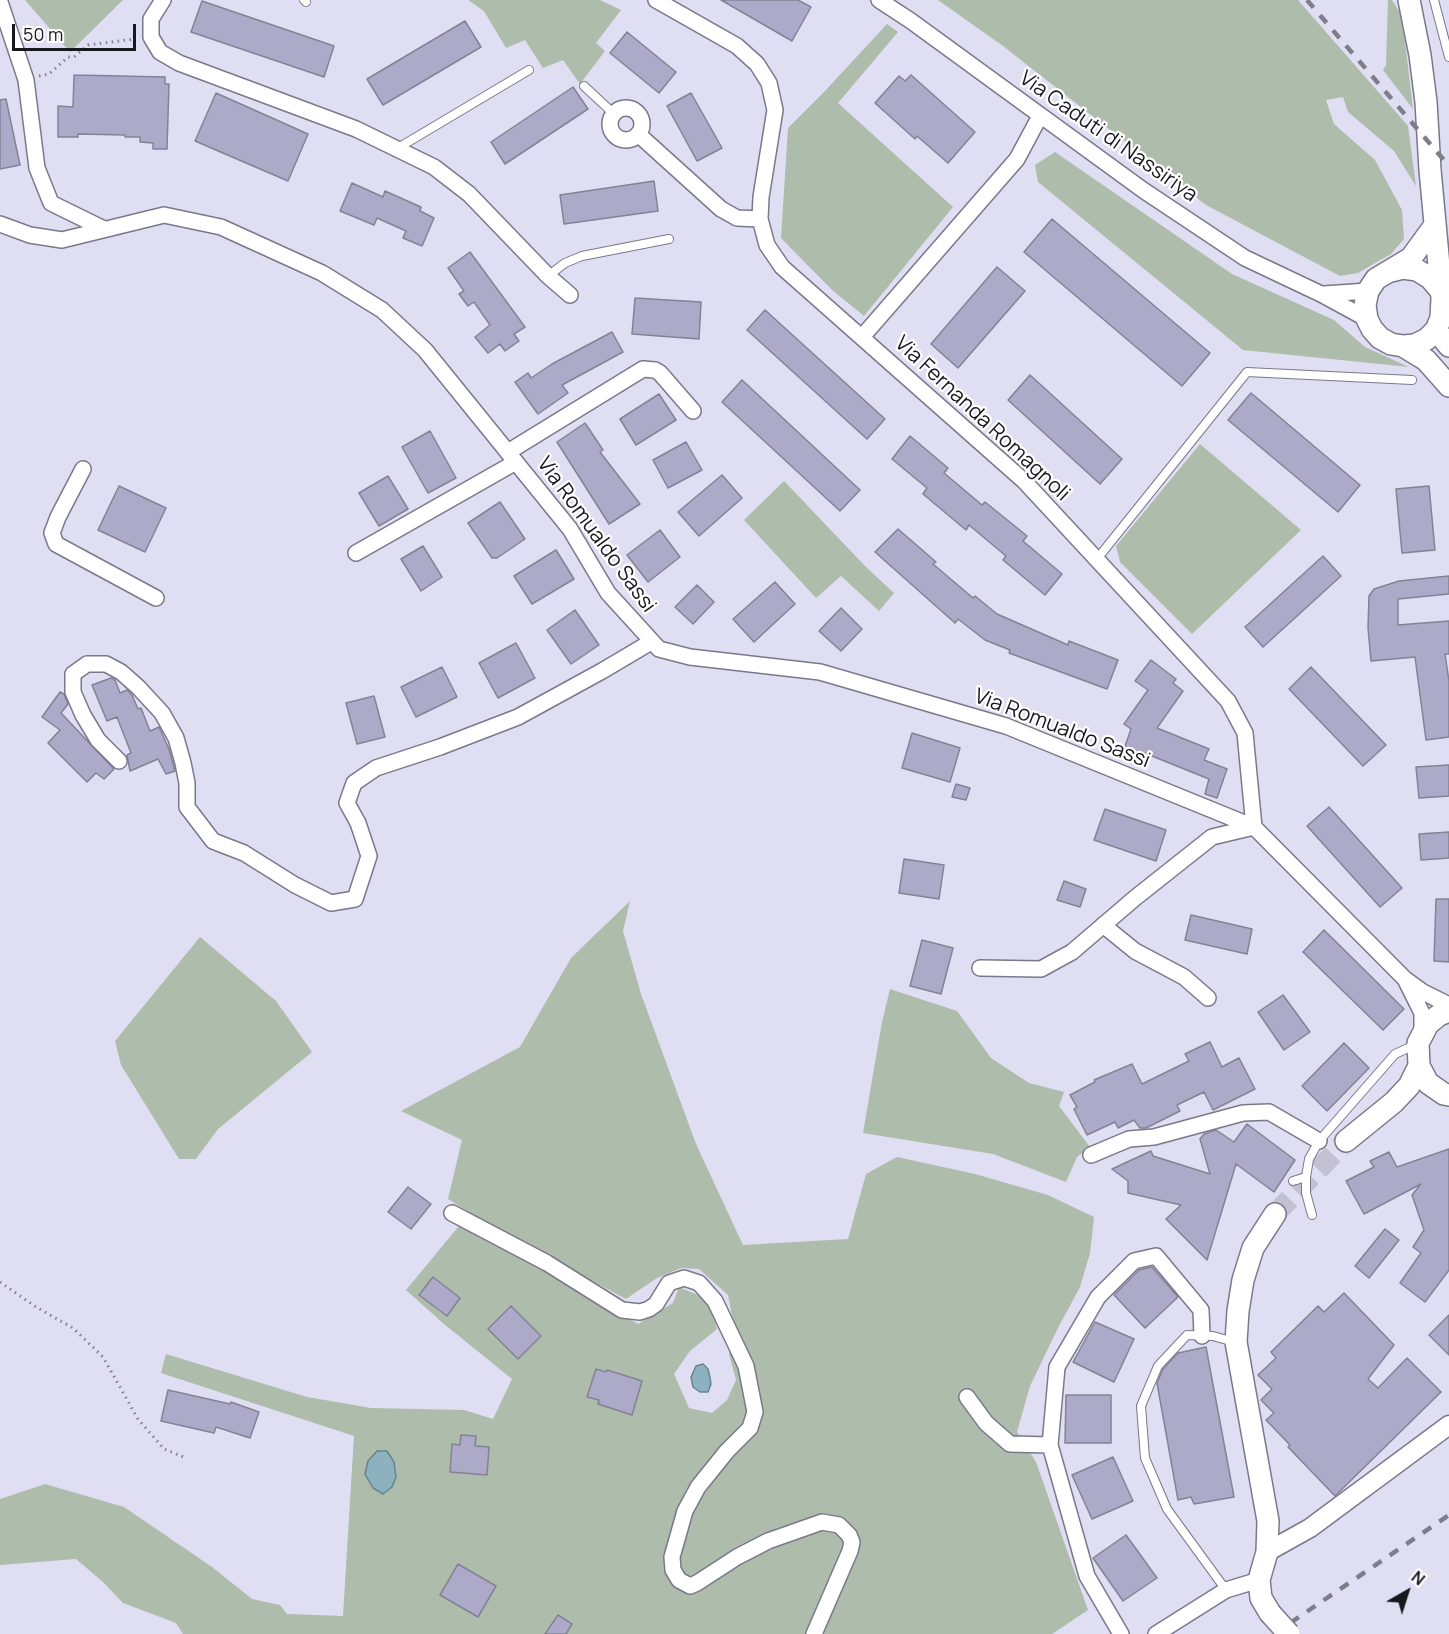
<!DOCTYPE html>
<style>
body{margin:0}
#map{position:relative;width:1449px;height:1634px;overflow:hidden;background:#e0def2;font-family:Manrope,sans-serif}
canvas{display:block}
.north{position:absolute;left:1377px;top:1562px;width:60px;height:60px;-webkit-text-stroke:4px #fff;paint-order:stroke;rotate:39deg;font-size:16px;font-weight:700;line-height:24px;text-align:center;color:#18171e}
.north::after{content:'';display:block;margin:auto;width:21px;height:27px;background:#18171e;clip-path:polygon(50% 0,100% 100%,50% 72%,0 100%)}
.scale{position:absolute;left:12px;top:24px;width:124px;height:27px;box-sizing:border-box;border:3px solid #18171e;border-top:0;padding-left:8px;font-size:18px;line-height:21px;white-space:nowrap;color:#18171e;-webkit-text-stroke:4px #fff;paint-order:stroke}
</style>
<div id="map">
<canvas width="1449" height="1634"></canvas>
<div class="north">N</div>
<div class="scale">50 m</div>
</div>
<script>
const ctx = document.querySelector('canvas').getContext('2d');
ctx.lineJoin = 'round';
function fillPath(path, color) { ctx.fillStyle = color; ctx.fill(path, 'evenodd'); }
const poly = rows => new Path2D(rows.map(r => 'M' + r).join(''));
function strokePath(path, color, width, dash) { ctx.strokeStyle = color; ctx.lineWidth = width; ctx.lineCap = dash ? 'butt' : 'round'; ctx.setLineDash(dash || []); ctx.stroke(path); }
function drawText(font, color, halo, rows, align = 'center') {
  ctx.font = font + ' Manrope,sans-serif'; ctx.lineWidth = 4.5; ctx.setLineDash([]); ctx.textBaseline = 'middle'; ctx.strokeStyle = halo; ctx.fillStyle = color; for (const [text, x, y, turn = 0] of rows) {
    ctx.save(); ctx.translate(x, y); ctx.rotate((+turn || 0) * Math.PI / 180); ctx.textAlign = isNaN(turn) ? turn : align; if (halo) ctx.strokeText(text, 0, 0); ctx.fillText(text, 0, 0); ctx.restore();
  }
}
fillPath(poly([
 [25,0,123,0,70,52],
 [468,0,600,0,621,10,596,43,605,51,580,84,563,60,543,68,525,40,506,48,484,11],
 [938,0,1298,0,1408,126,1416,186,1394,151,1348,112,1343,97,1326,100,1334,124,1375,160,1402,210,1404,239,1391,254,1375,263,1358,273,1340,276,1206,205,1003,46],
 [1388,0,1392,0,1402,16,1413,109,1383,70,1386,65],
 [887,24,898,32,838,103,953,207,864,316,831,289,781,238,788,128,824,92],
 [1055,152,1232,274,1334,320,1365,347,1409,367,1243,350,1038,182,1035,165],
 [1200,444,1301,530,1192,634,1120,562,1116,546],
 [784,481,866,567,894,593,879,611,841,576,816,598,744,520],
 [630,901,623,931,641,994,696,1144,743,1245,848,1239,866,1174,897,1157,975,1174,1048,1195,1094,1217,1090,1253,1080,1287,1059,1326,1030,1386,1017,1432,1036,1462,1088,1610,1052,1634,183,1634,176,1623,123,1603,103,1582,76,1559,0,1565,0,1499,45,1484,124,1507,212,1567,252,1599,280,1605,287,1614,343,1616,354,1436,161,1373,166,1354,307,1397,371,1408,464,1410,493,1419,512,1379,444,1324,406,1290,459,1226,545,1270,638,1324,673,1303,679,1287,709,1300,717,1329,690,1351,674,1374,689,1408,712,1413,727,1400,736,1380,729,1354,734,1325,728,1295,699,1269,681,1268,657,1278,626,1299,507,1235,448,1199,462,1140,401,1111,520,1047,571,958],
 [200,937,276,1001,312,1052,218,1129,196,1159,179,1159,121,1065,115,1041],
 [890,989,957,1011,991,1058,1029,1083,1064,1092,1059,1106,1090,1147,1077,1157,1066,1182,993,1154,863,1133,882,1022]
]), '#adbcab');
const water = poly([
 [703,1364,708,1369,710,1378,711,1384,708,1392,700,1392,693,1387,691,1377,696,1366,703,1364],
 [377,1451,387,1451,394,1462,396,1477,392,1487,383,1494,373,1488,365,1474,368,1461,377,1451]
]);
fillPath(water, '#8cb2bf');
strokePath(water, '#69848f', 1.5);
const building = poly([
 [721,0,798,0,811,7,792,41,721,0],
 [202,1,334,46,324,77,191,32,202,1],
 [465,21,481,47,383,105,367,79,465,21],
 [627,32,676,72,659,93,610,53,627,32],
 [74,75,165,77,165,84,169,84,167,149,153,149,153,143,140,142,140,137,125,137,125,135,78,134,78,137,58,137,58,106,73,107,74,75],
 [911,75,975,132,948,163,917,136,915,139,875,103,899,76,905,81,911,75],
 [573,87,588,109,505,164,491,142,573,87],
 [216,93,308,134,288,181,195,141,216,93],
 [691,93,722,148,697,161,667,106,691,93],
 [6,99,20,165,0,169,0,100,6,99],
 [654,181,658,211,564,224,560,195,654,181],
 [352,183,383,197,385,191,421,207,420,211,434,218,422,246,403,238,406,231,377,218,374,225,340,211,352,183],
 [1052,219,1210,353,1182,386,1024,252,1052,219],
 [470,252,525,327,514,334,519,341,505,351,500,344,488,353,475,337,490,325,474,302,468,306,459,294,464,291,448,268,470,252],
 [997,267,1025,291,958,368,931,344,997,267],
 [635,298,701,302,699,339,632,334,635,298],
 [765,310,885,419,867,439,747,330,765,310],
 [612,332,623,352,562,385,568,393,538,414,515,382,528,373,531,378,552,364,612,332],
 [1030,375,1122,459,1100,484,1008,400,1030,375],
 [742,380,860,490,840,511,722,402,742,380],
 [1251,393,1360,485,1338,512,1228,420,1251,393],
 [659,394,676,420,636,445,620,419,659,394],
 [585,423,603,450,600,452,640,504,609,524,557,442,585,423],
 [430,431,456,478,428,493,402,447,430,431],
 [910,436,948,468,944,473,982,505,985,502,1027,536,1023,541,1062,574,1045,595,1003,560,1006,556,969,525,966,530,923,494,927,488,892,459,910,436],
 [686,442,702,470,668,488,653,460,686,442],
 [722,475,742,498,699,536,678,512,722,475],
 [388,476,408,509,379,526,359,493,388,476],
 [119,486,166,508,145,552,98,530,119,486],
 [1429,486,1435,550,1402,553,1396,489,1429,486],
 [500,502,525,539,497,558,492,558,468,523,500,502],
 [898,529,936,562,933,564,973,598,975,596,997,614,1068,645,1069,641,1118,660,1107,689,1009,653,1010,650,985,640,958,619,955,623,875,552,898,529],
 [660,530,680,557,648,582,627,555,660,530],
 [423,546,442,577,421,591,401,559,423,546],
 [556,550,574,579,532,604,514,576,556,550],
 [1323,556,1341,576,1263,647,1245,627,1323,556],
 [1449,576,1449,594,1398,599,1398,625,1449,621,1449,654,1445,654,1449,681,1449,737,1426,740,1415,657,1371,661,1368,628,1369,596,1374,589,1399,581,1449,576],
 [775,582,795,604,754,642,733,619,775,582],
 [697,585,714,602,693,624,675,607,697,585],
 [841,608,862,629,841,651,819,631,841,608],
 [575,610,599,645,571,664,547,630,575,610],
 [516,643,535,678,498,698,479,663,516,643],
 [1151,660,1176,679,1173,683,1183,691,1157,728,1209,749,1204,760,1227,769,1217,798,1205,794,1209,779,1142,752,1138,764,1121,758,1131,729,1124,724,1148,690,1135,681,1151,660],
 [442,667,457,697,416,717,401,687,442,667],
 [1311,667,1386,745,1363,766,1289,689,1311,667],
 [111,678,115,680,120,693,127,690,132,695,138,709,141,708,150,731,159,727,169,749,175,771,166,774,158,759,130,771,127,755,131,753,117,717,107,721,92,685,111,678],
 [60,692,64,694,68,704,61,713,114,769,104,779,96,773,87,782,48,743,60,730,42,717,60,692],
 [374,696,385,737,357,744,346,703,374,696],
 [912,733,960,748,950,782,902,768,912,733],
 [1449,765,1449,796,1419,798,1416,767,1449,765],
 [956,784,970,788,966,800,952,797,956,784],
 [1329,807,1402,888,1380,907,1307,826,1329,807],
 [1105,809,1166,830,1156,861,1094,840,1105,809],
 [1449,832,1449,858,1421,860,1419,834,1449,832],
 [904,859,944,865,939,899,899,893,904,859],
 [1064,881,1086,889,1080,907,1057,900,1064,881],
 [1436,899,1449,899,1449,962,1434,961,1436,899],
 [1191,915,1252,929,1247,954,1185,940,1191,915],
 [1324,930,1404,1009,1383,1030,1303,952,1324,930],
 [922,940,953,948,941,994,910,986,922,940],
 [1283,995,1310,1032,1284,1050,1258,1012,1283,995],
 [1210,1042,1222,1067,1239,1058,1255,1089,1213,1110,1204,1092,1177,1105,1180,1111,1146,1128,1140,1128,1134,1120,1118,1128,1115,1122,1087,1135,1074,1109,1077,1107,1070,1095,1095,1082,1094,1080,1132,1064,1142,1084,1189,1061,1185,1054,1210,1042],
 [1344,1043,1369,1068,1327,1111,1302,1086,1344,1043],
 [1247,1124,1295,1160,1274,1192,1236,1164,1207,1260,1166,1219,1181,1205,1128,1193,1128,1181,1112,1169,1151,1151,1153,1156,1210,1174,1200,1139,1204,1134,1216,1130,1234,1142,1247,1124],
 [1449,1149,1449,1270,1425,1302,1400,1283,1421,1253,1413,1247,1424,1230,1412,1195,1421,1184,1364,1214,1346,1181,1374,1167,1370,1161,1389,1152,1397,1167,1449,1149],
 [408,1187,431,1204,411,1229,388,1212,408,1187],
 [1385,1229,1399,1240,1369,1278,1355,1266,1385,1229],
 [1152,1267,1178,1297,1145,1328,1114,1295,1139,1270,1152,1267],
 [433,1277,460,1298,447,1316,419,1295,433,1277],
 [1344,1293,1394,1345,1368,1379,1378,1388,1407,1358,1441,1392,1335,1496,1288,1447,1290,1445,1266,1420,1274,1413,1261,1400,1272,1389,1258,1375,1276,1358,1271,1352,1318,1306,1324,1312,1344,1293],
 [511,1306,541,1336,518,1359,488,1329,511,1306],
 [1449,1315,1449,1355,1429,1335,1449,1315],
 [1095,1322,1134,1339,1114,1382,1073,1362,1095,1322],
 [1206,1347,1234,1497,1194,1504,1191,1497,1178,1500,1157,1383,1163,1369,1178,1353,1206,1347],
 [596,1369,606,1372,607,1370,642,1381,632,1415,598,1404,599,1400,587,1397,596,1369],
 [168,1390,230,1404,231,1402,259,1412,250,1438,216,1427,214,1433,161,1421,168,1390],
 [1066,1395,1111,1395,1111,1443,1065,1443,1066,1395],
 [461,1435,476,1436,475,1446,489,1447,487,1475,450,1472,452,1444,460,1445,461,1435],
 [1113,1457,1133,1501,1092,1519,1072,1475,1113,1457],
 [1126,1535,1157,1578,1123,1601,1093,1558,1126,1535],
 [458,1564,496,1586,478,1617,440,1595,458,1564],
 [558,1615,572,1624,566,1634,545,1634,558,1615]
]);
fillPath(building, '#ada9c9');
strokePath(building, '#848294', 1.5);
strokePath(poly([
 [1275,1214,1346,1141]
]), '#c2c0d2', 21, [21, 10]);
const service = poly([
 [304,0,306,2],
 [1434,0,1449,57],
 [584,86,614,114],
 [398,148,529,70],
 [548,276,565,263,582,256,669,239],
 [1097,559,1247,372,1412,380],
 [1293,1181,1306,1177],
 [1312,1215,1306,1193,1306,1177,1309,1159,1319,1141,1395,1054,1417,1044],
 [1226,1590,1167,1509,1145,1458,1141,1406,1158,1366,1187,1335,1213,1336,1234,1342]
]);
const minor = poly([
 [163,0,151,19,151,37,160,52,179,63,356,129,434,167,469,194,548,276,570,295],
 [656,0,737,46,757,64,769,83,775,110,761,197,760,219,767,245,782,267,1024,481,1228,701,1245,733,1254,827],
 [879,0,911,21,1143,190,1245,258,1321,294,1367,319],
 [0,2,26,80,37,168,51,203,104,229],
 '610 124a16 16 0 1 1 32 0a16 16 0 1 1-32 0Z',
 [638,134,721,209,737,218,760,219],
 [0,224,30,235,62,240,164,215,221,227,322,273,382,310,425,350,570,529,608,593,659,649,690,657,820,672,1006,726,1254,827,1405,979,1423,992,1449,1005],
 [1324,294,1368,291],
 [862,337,1017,159,1040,116],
 [508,452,643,369,655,370,660,373,693,411],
 [83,469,58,517,52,533,56,544,156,598],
 [356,553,516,462],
 [119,761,98,740,83,715,73,692,73,674,87,664,106,664,121,672,138,687,162,713,176,738,183,763,187,783,187,807,213,841,244,853,295,885,331,903,355,899,369,856,358,823,347,803,354,783,376,768,440,747,518,717,602,671,651,642],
 [1103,925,1135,951,1184,977,1208,998],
 [980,968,1041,969,1072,952,1135,898,1212,837,1254,827],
 [1406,981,1422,1013,1422,1033],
 [1091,1155,1129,1139,1154,1137,1243,1113,1269,1112,1319,1141],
 [452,1213,547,1263,622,1310,640,1312,649,1309,656,1304,669,1283,684,1278,699,1283,715,1301,746,1366,755,1412,750,1428,727,1451,698,1487,685,1511,672,1557,673,1570,679,1580,690,1586,697,1583,737,1557,768,1541,822,1522,839,1525,849,1535,852,1542,850,1551,814,1634],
 [967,1397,986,1423,1010,1444,1050,1445],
 [1121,1634,1087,1576,1050,1445,1057,1367,1098,1297,1134,1261,1156,1256,1201,1310,1202,1336],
 [1156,1634,1226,1590,1259,1580]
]);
const tertiary = poly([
 [1267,1552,1310,1528,1449,1425]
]);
const secondary = poly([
 [1435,225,1411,258,1376,279,1368,291,1365,305,1367,319,1372,329,1380,338,1391,344,1403,346,1426,360,1449,386],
 [1391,271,1403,268,1417,270,1430,278,1441,291],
 [1436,330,1449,346],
 [1403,346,1415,345,1427,339,1436,330,1441,318,1442,298,1430,170,1426,102,1420,55,1409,0],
 [1449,1011,1439,1015,1428,1024,1418,1043,1419,1066,1428,1083,1444,1094,1449,1095],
 [1346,1141,1394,1102,1409,1086,1419,1066],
 [1270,1613,1261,1598,1259,1580,1267,1552,1268,1521,1236,1342,1238,1311,1243,1280,1253,1248,1275,1214]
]);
strokePath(service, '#7a788a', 10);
strokePath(minor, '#7a788a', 18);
strokePath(tertiary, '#7a788a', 21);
strokePath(secondary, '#7a788a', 24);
strokePath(poly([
 [39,76,49,74,68,57,74,57,88,45,135,39],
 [0,1282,36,1307,73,1328,103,1357,138,1419,164,1449,186,1458]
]), '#83818f', 3, [1.5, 4.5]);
strokePath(service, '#fff', 8);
strokePath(minor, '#fff', 15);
strokePath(tertiary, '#fff', 18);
strokePath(secondary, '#fff', 21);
strokePath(poly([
 [1307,0,1449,166],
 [1274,1634,1449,1515]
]), '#7e7d8a', 4.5, [10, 10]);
const secondaryBridge = poly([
 [1270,1613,1289,1634]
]);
strokePath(secondaryBridge, '#7a788a', 24, []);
strokePath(secondaryBridge, '#fff', 21);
drawText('21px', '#18171e', '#fff', [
 ["Via Caduti di Nassiriya",1108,137,35],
 ["Via Fernanda Romagnoli",982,419,43],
 ["Via Romualdo Sassi",596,535,54],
 ["Via Romualdo Sassi",1062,729,21]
]);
</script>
